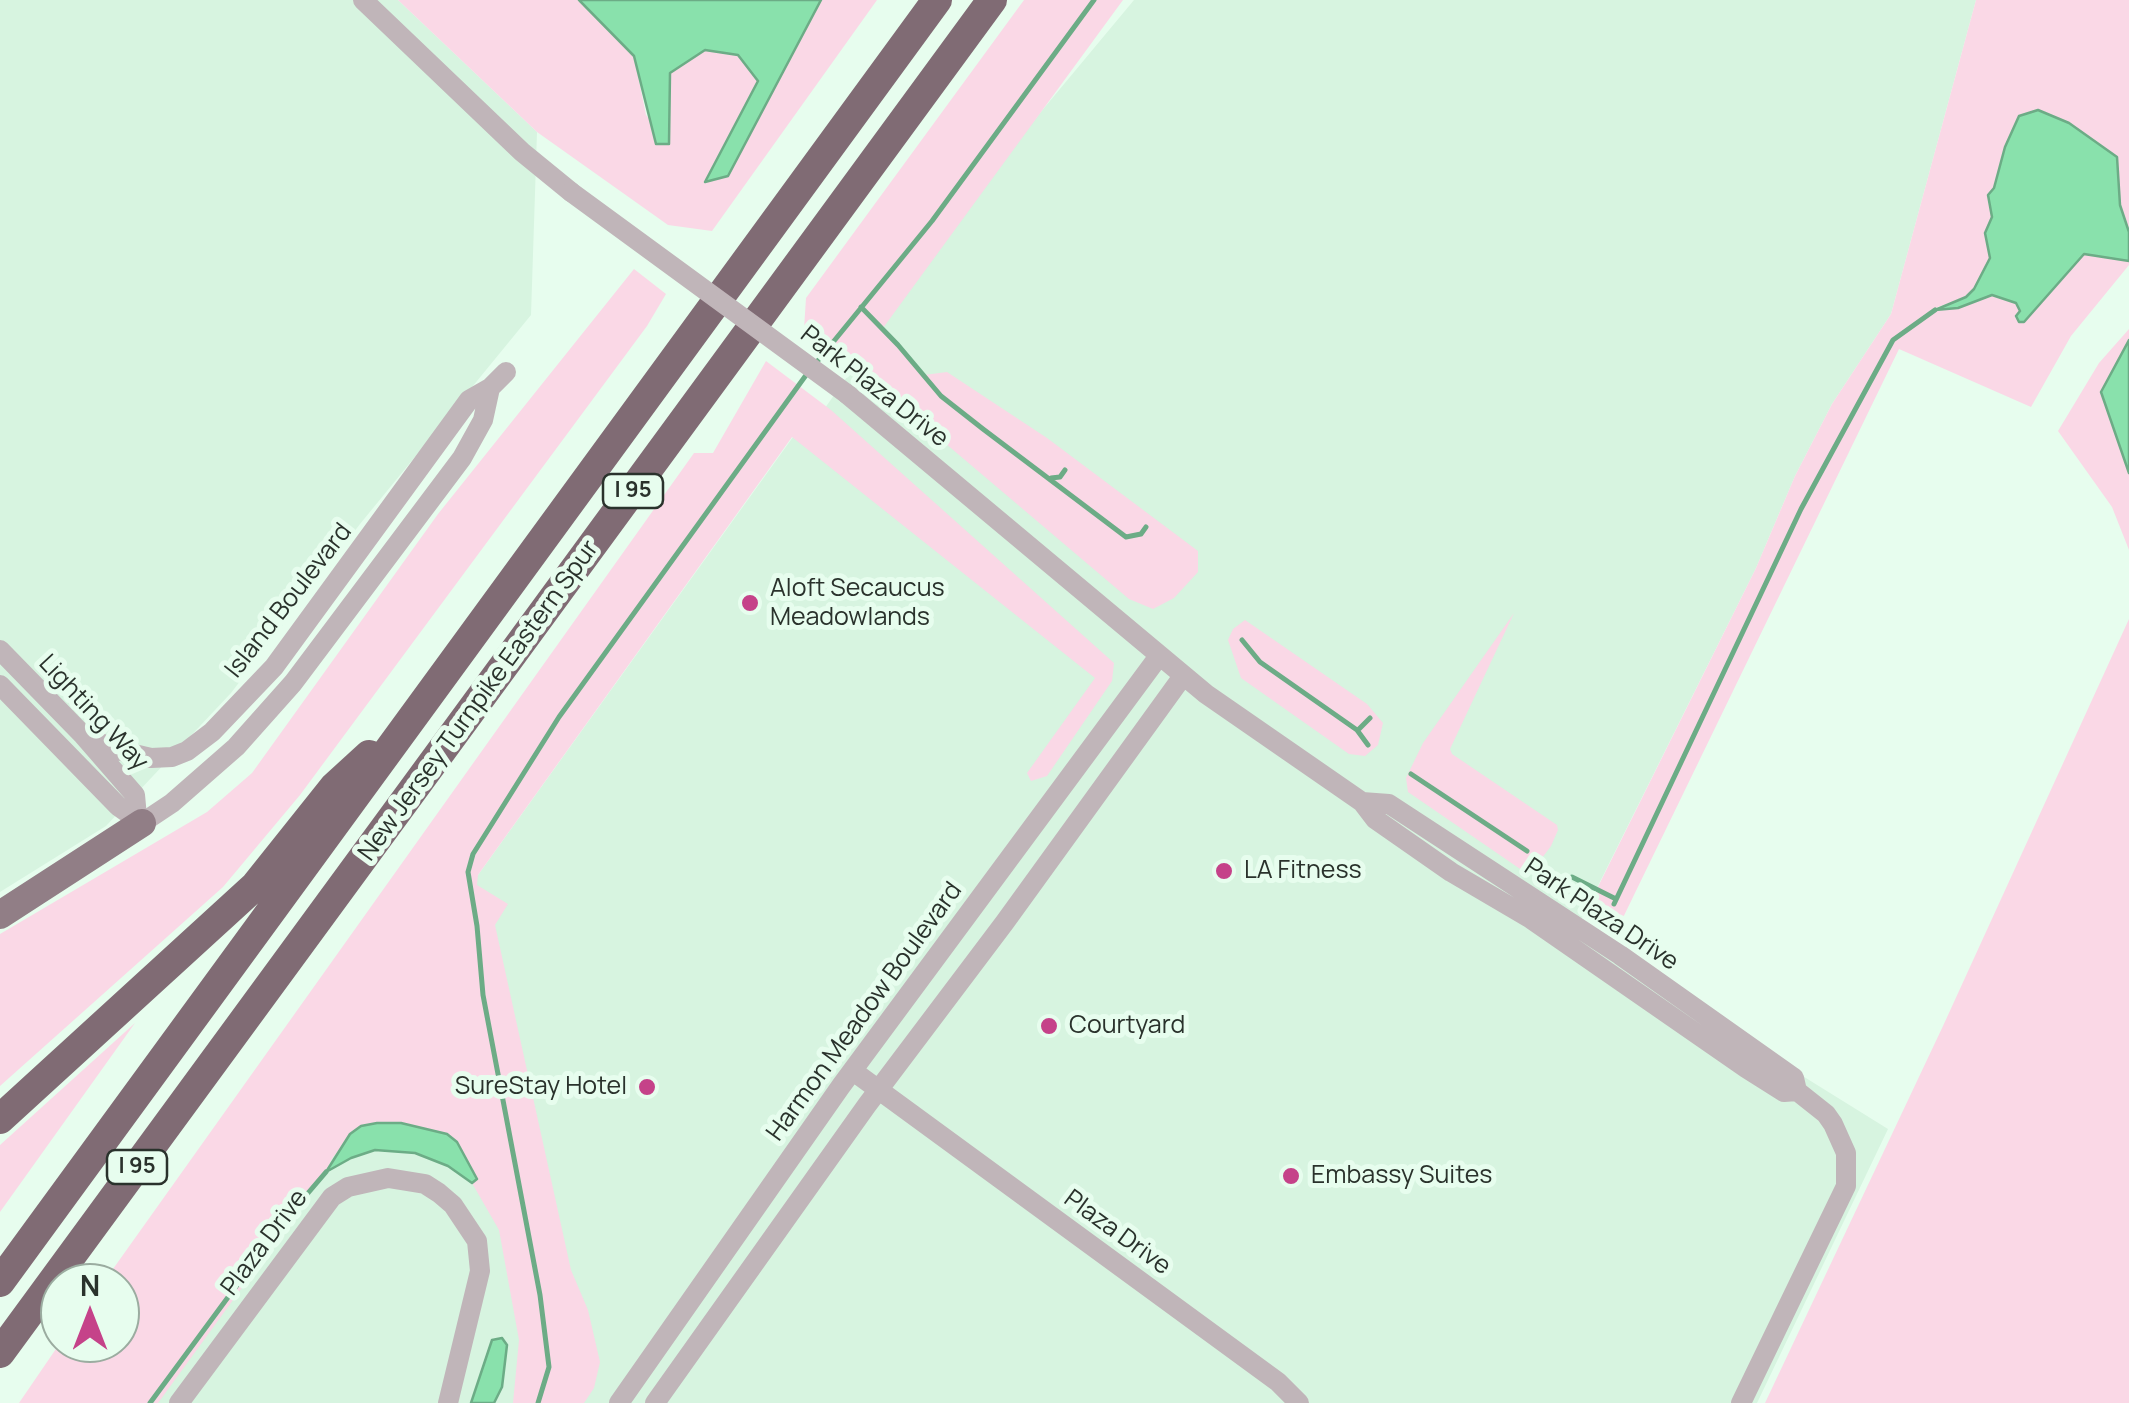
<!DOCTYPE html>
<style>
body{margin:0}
#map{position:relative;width:2129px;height:1403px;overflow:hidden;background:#e7fdee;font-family:Manrope,sans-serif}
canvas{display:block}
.north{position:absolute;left:40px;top:1263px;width:100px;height:100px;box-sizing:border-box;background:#e7fdee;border:2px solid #9baca0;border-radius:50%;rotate:0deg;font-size:28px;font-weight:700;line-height:40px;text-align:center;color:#2a322c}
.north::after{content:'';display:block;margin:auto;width:35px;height:45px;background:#c54289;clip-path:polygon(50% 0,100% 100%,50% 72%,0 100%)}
</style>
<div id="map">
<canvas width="2129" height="1403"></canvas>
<div class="north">N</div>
</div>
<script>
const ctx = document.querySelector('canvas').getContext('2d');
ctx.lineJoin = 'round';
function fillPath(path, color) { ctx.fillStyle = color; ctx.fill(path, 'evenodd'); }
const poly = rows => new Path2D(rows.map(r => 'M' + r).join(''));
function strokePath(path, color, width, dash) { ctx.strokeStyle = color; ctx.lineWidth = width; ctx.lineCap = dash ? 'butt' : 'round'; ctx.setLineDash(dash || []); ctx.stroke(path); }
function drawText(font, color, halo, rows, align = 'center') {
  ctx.font = font + ' Manrope,sans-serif'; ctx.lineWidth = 10; ctx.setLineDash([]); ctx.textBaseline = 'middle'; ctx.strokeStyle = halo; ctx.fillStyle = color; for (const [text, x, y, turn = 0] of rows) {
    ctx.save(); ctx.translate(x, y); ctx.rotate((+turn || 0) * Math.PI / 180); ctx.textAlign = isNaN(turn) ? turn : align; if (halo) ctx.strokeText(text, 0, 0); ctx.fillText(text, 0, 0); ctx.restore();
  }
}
fillPath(poly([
 [0,0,398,0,537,132,531,315,360,524,231,693,106,826,0,892],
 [1134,0,1976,0,1891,314,1832,404,1795,476,1756,568,1574,934,1888,1129,1757,1403,81,1403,478,875,793,437,801,442,995,167]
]), '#d7f4e0');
fillPath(poly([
 [398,0,579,0,634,56,646,115,669,143,670,73,705,50,738,55,758,81,706,180,728,176,821,0,877,0,712,231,668,225,537,132],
 [1024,0,1123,0,883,328,924,375,947,372,1047,438,1198,551,1198,572,1174,598,1153,609,1129,599,860,371,804,329,806,298],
 [1976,0,2129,0,2129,232,2120,205,2117,157,2069,123,2038,110,2019,116,2005,147,1994,189,1988,195,1992,217,1988,224,1990,258,1974,289,1966,297,1935,308,1977,302,1992,295,2002,296,2016,303,2024,322,2084,253,2129,261,2129,265,2071,336,2031,407,1899,349,1617,930,1584,915,1756,568,1795,476,1832,404,1891,314],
 [634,269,666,294,647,326,300,795,223,887,0,1086,0,934,207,812,252,773,438,514],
 [2129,329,2129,340,2101,392,2129,473,2129,550,2112,507,2058,431,2099,363],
 [766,361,831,410,1114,663,1112,681,1047,776,1031,781,1027,773,1095,678,792,437,478,875,477,885,508,904,495,925,571,1270,588,1310,600,1362,594,1388,584,1403,513,1403,519,1340,499,1230,472,1183,477,1179,447,1134,401,1123,361,1126,333,1157,324,1175,158,1403,19,1403,60,1343,120,1343,120,1283,103,1283,694,453,713,453],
 [1514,613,1450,749,1452,754,1557,825,1558,830,1551,846,1533,870,1526,873,1408,792,1406,778,1423,743],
 [2129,619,2129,1403,1765,1403,1943,1026],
 [1245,620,1367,704,1383,723,1378,745,1365,756,1349,754,1241,678,1228,640,1233,629],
 [135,1023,0,1212,0,1145]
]), '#fad8e6');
const water = poly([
 [579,0,821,0,728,176,705,182,758,81,738,55,705,50,670,73,669,144,656,144,634,56,579,0],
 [2038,110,2069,123,2117,157,2120,205,2129,232,2129,261,2084,254,2024,322,2019,322,2016,316,2020,311,2016,303,1992,295,1958,308,1935,310,1966,297,1974,289,1990,258,1985,233,1992,217,1988,195,1994,188,2005,147,2019,116,2038,110],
 [2129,340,2129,473,2101,392,2129,340],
 [377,1123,401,1123,447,1134,457,1142,477,1179,472,1183,448,1166,415,1153,375,1150,351,1158,326,1172,350,1134,361,1126,377,1123],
 [502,1338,507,1345,502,1387,494,1403,471,1403,492,1340,502,1338]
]);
fillPath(water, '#89e1ac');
strokePath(water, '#6cac86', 2.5);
strokePath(poly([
 [861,307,898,345,941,396,983,429,1126,537,1141,534,1146,527],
 [816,363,932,221,1094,0],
 [1051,478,1060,477,1065,470],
 [1242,640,1260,662,1357,730,1368,745],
 [1358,730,1370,718],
 [1411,774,1527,851],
 [1572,877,1616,899],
 [1614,904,1801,509,1893,340,1935,310],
 [150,1403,285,1220,326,1172],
 [538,1403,549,1367,540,1295,483,995,477,926,468,872,473,854,559,717,809,371]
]), '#6cac86', 5);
strokePath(poly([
 [363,0,522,152,571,192],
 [847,394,1206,694,1362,802,1375,819,1451,872,1531,919,1746,1068,1784,1092,1797,1091],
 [0,650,82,734,135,795,137,817],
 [0,685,118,806,142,823,172,803,236,747,293,683,462,458,483,420,490,388],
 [82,734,113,749,151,758,172,757,187,751,212,732,274,667,469,400,490,388,506,372],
 [1362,802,1389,804,1620,955,1794,1078,1797,1091,1826,1114,1833,1124,1846,1153,1846,1186,1741,1403],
 [853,1071,1278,1382,1299,1403],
 [179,1403,332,1197,348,1187,388,1178,425,1184,439,1193,453,1205,477,1241,480,1271,448,1403],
 [619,1403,841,1086,1159,656],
 [655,1403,867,1105,1005,922,1183,676]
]), '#c0b5b9', 20);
strokePath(poly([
 [0,915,142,823]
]), '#917e86', 28);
strokePath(poly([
 [0,1119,255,886,334,787,369,755],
 [0,1282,937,0],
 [0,1353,992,0]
]), '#806b74', 30);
strokePath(poly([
 [571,192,847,394]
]), '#c0b5b9', 20);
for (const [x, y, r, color] of [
 [750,603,10,"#c54289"],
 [1224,871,10,"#c54289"],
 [1049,1026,10,"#c54289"],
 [647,1087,10,"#c54289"],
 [1291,1176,10,"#c54289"]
]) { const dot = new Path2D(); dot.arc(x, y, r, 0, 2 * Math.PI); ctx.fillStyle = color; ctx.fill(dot); strokePath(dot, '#e7fdee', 4); }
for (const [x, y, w] of [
 [633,491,60],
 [137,1167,60]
]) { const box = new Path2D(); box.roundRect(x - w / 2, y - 17, w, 34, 8); ctx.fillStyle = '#e7fdee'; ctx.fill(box); strokePath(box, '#2a322c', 2.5); }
drawText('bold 22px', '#2a322c', null, [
 ["I 95",633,491],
 ["I 95",137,1167]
]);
drawText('25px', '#2a322c', '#e7fdee', [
 ["Park Plaza Drive",874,387,38],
 ["Island Boulevard",289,601,-52],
 ["New Jersey Turnpike Eastern Spur",479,701,-54],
 ["Lighting Way",93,713,47],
 ["Park Plaza Drive",1601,915,34],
 ["Harmon Meadow Boulevard",865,1012,-54],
 ["Plaza Drive",1117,1233,36],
 ["Plaza Drive",265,1243,-53]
]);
drawText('25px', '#2a322c', '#e7fdee', [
 ["Aloft Secaucus",770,589],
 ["Meadowlands",770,618],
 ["LA Fitness",1244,871],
 ["Courtyard",1069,1026],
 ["SureStay Hotel",627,1087,"right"],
 ["Embassy Suites",1311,1176]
], 'left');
</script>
